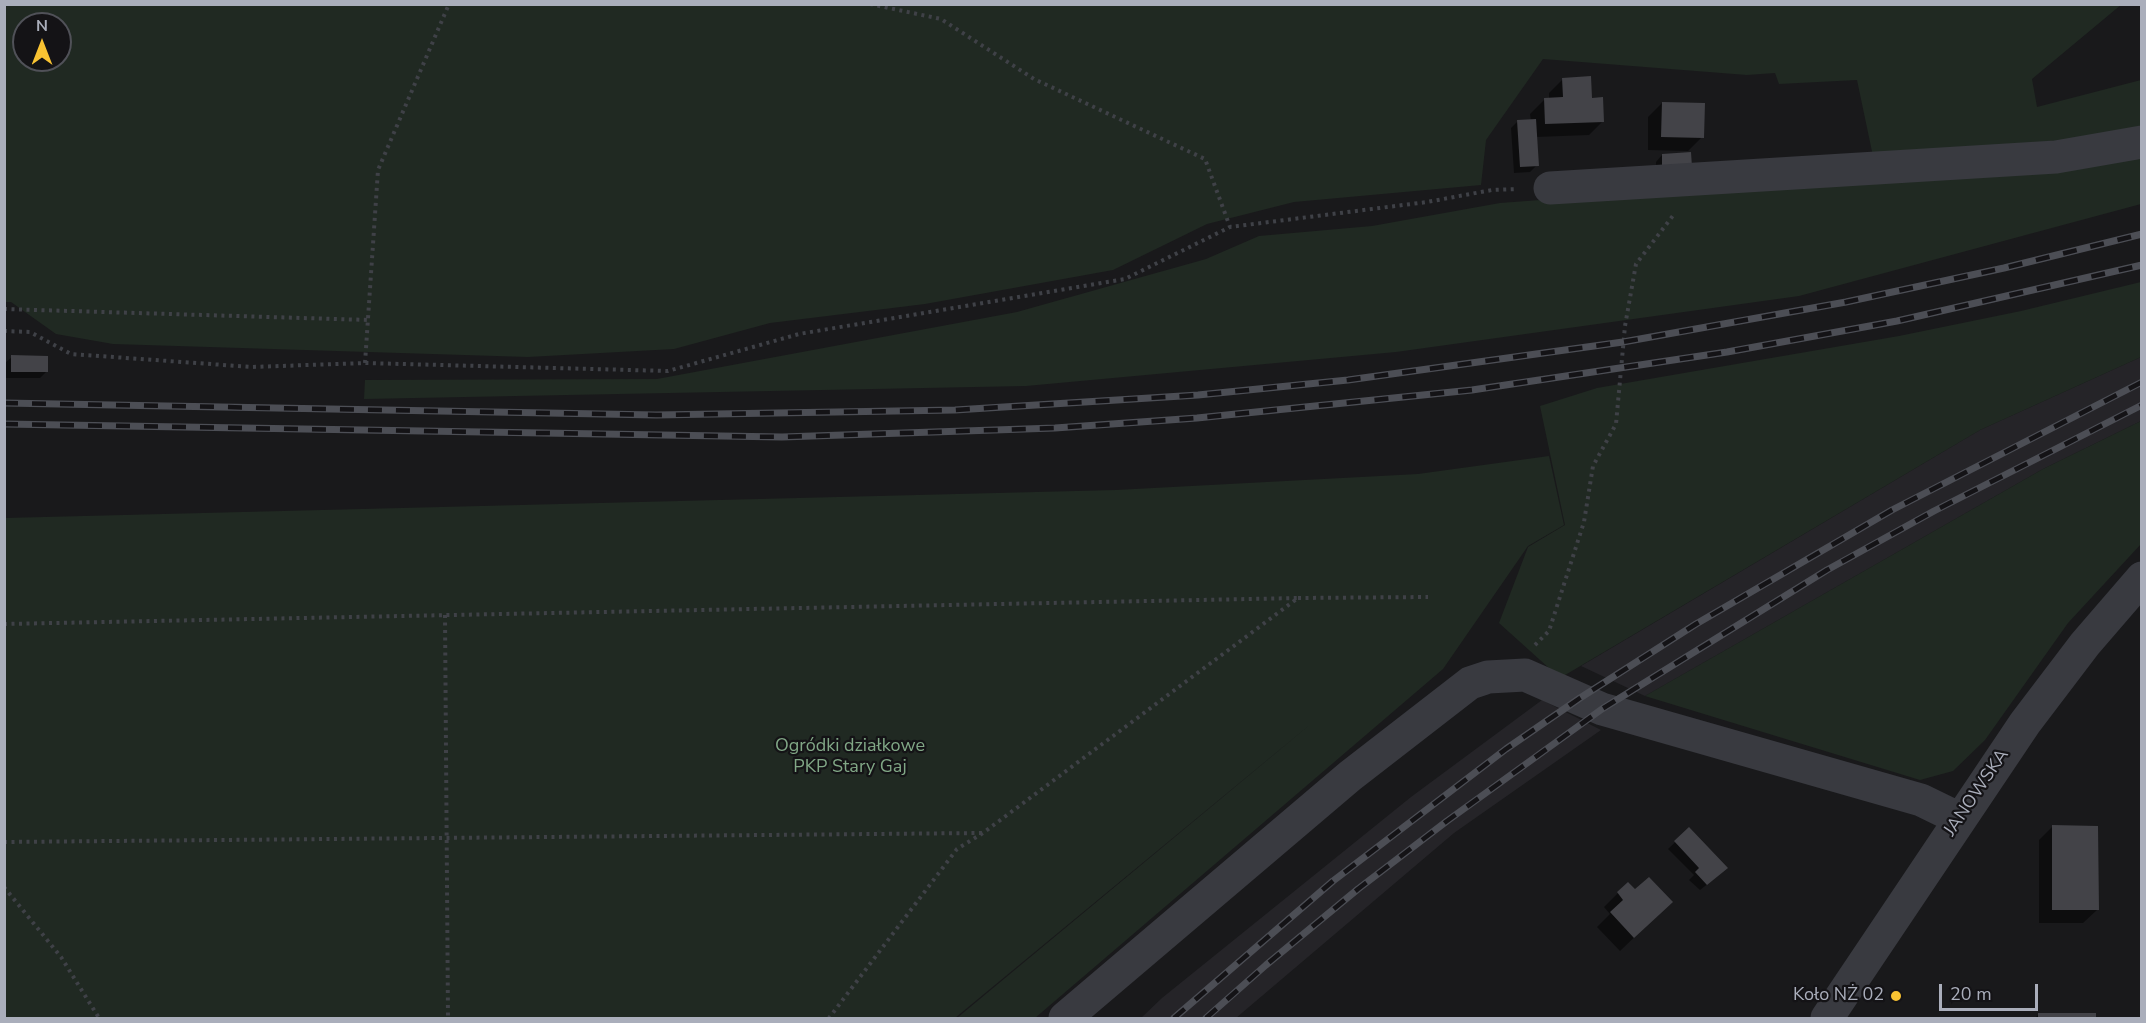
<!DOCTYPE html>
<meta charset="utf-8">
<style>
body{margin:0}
#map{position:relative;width:2146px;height:1023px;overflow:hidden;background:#19191b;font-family:"Nunito Sans",sans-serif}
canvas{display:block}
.frame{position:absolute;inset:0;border:6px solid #aaaebb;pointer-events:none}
.north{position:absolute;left:12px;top:12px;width:60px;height:60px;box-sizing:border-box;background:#141316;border:2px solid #505158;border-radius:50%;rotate:0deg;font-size:16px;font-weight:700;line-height:24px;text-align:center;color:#aaaebb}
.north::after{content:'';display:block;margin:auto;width:21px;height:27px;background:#f9c332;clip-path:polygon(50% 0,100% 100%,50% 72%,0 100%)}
.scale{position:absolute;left:1939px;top:984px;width:99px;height:27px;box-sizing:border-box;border:3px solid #aaaebb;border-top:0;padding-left:8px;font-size:18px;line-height:21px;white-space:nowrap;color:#aaaebb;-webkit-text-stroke:4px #141316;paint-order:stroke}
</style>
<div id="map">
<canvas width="2146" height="1023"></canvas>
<div class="frame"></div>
<div class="north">N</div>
<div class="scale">20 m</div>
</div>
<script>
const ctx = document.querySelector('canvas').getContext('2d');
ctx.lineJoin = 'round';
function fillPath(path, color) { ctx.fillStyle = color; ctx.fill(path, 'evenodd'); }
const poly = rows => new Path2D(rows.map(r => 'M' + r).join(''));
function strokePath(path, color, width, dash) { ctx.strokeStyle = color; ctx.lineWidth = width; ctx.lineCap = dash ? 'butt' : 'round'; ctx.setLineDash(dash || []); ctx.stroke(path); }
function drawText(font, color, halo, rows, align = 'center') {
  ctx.font = font + ' "Nunito Sans",sans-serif'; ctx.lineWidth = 4.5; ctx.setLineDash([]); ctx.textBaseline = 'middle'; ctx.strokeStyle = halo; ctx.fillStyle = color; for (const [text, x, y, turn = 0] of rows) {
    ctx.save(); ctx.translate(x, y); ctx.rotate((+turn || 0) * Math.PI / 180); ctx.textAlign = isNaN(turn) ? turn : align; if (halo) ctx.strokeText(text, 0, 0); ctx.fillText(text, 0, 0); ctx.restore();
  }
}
fillPath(poly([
 [2141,357,2141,421,2043,469,1645,696,1581,666,1980,430],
 [1542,700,1601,730,1454,833,1236,1018,1141,1018,1162,998,1411,797]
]), '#252428');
fillPath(poly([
 [2122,4,2032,79,2037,107,2141,80,2141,129,2062,146,1874,161,1857,80,1779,84,1775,73,1747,75,1543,59,1486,140,1481,185,1294,202,1207,224,1113,270,925,304,770,323,674,349,528,357,113,344,56,334,11,302,5,302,5,5],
 [24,24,60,24,60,60,24,60],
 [2141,155,2141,204,1799,296,1396,352,1026,386,364,399,365,380,657,379,1017,312,1206,259,1259,236,1372,226,1500,203],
 [2141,282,2141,357,1980,430,1560,678,1499,623,1528,547,1565,525,1540,406,1597,388,1899,336,2021,311],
 [2141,421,2141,544,2068,623,1985,740,1953,771,1920,780,1645,696,2043,469],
 [1549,456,1564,525,1528,546,1443,669,1035,1018,957,1018,1318,718,955,1018,5,1018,5,518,1116,490,1418,474]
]), '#202922');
fillPath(poly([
 [1563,79,1590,100,1603,121,1589,135,1536,137,1537,165,1530,172,1514,173,1511,128,1518,121,1531,121,1530,114,1544,100,1549,100,1549,93],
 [1662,103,1702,137,1688,151,1648,150,1648,117],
 [1662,155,1684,173,1656,174,1656,162],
 [12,357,46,372,40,378,5,378,5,363],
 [2053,826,2097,910,2083,923,2039,923,2039,840],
 [1689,829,1719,875,1700,890,1689,880,1694,875,1668,849],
 [1635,891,1671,902,1620,951,1597,927,1610,914,1604,907,1618,893],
 [2039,1014,2094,1015,2094,1018,2035,1018]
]), '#0007');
fillPath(poly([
 [1591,76,1592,98,1603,97,1604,122,1545,124,1544,98,1563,97,1562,78],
 [1662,102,1705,103,1704,138,1661,137],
 [1536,119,1539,166,1520,167,1517,120],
 [1691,152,1692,167,1662,168,1662,154],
 [11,355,48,356,48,372,11,372],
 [2052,825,2098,826,2099,910,2052,910],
 [1689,827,1728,868,1707,885,1695,872,1699,868,1674,841],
 [1649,877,1673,902,1634,938,1610,912,1623,900,1617,892,1628,882,1635,889],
 [2038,1013,2096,1013,2096,1018,2038,1018]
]), '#434348');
strokePath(poly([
 [870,4,941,19,1034,79,1205,159,1230,227],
 [4,309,369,320],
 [4,331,30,332,71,354,252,367,365,363,668,371,799,334,1125,279,1230,227,1427,202,1492,190,1518,189],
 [365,363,378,170,449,4],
 [1298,598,1428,597],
 [445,615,448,1018],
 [4,624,1298,598,983,833,957,849,829,1018],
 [1535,645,1549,631,1584,522,1593,466,1616,424,1625,326,1636,264,1675,213],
 [4,842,982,833],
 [4,887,61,957,99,1018]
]), '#3f4147', 4, [3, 4.5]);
strokePath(poly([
 [1550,188,2056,157,2142,142],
 [1065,1018,1350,776,1470,683,1488,677,1525,675,1602,709,1921,800,1960,819],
 [1827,1018,2025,723,2085,644,2142,578]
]), '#393a40', 33);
const rail = poly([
 [4,403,656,415,955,410,1198,395,1348,380,1623,342,1846,302,2004,268,2142,234],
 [4,424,782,437,1055,428,1197,418,1472,390,1727,352,1897,321,2142,265],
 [1174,1018,1333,881,1506,749,1580,698,1696,624,1892,510,2142,382],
 [1206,1018,1266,965,1358,889,1447,821,1602,709,1827,570,1934,511,2142,405]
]);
strokePath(rail, '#4c4e55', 7);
strokePath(rail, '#141316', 4.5, [14]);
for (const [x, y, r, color] of [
 [1896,996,6,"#f9c332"]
]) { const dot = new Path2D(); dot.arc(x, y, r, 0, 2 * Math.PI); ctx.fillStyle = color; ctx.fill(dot); strokePath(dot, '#141316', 2); }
drawText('18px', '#81a786', '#141316', [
 ["Ogródki działkowe",850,747],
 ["PKP Stary Gaj",850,768]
]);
drawText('18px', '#aaaebb', '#141316', [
 ["JANOWSKA",1977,793,-56]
]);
drawText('18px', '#aaaebb', '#141316', [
 ["Koło NŻ 02",1884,996]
], 'right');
</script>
